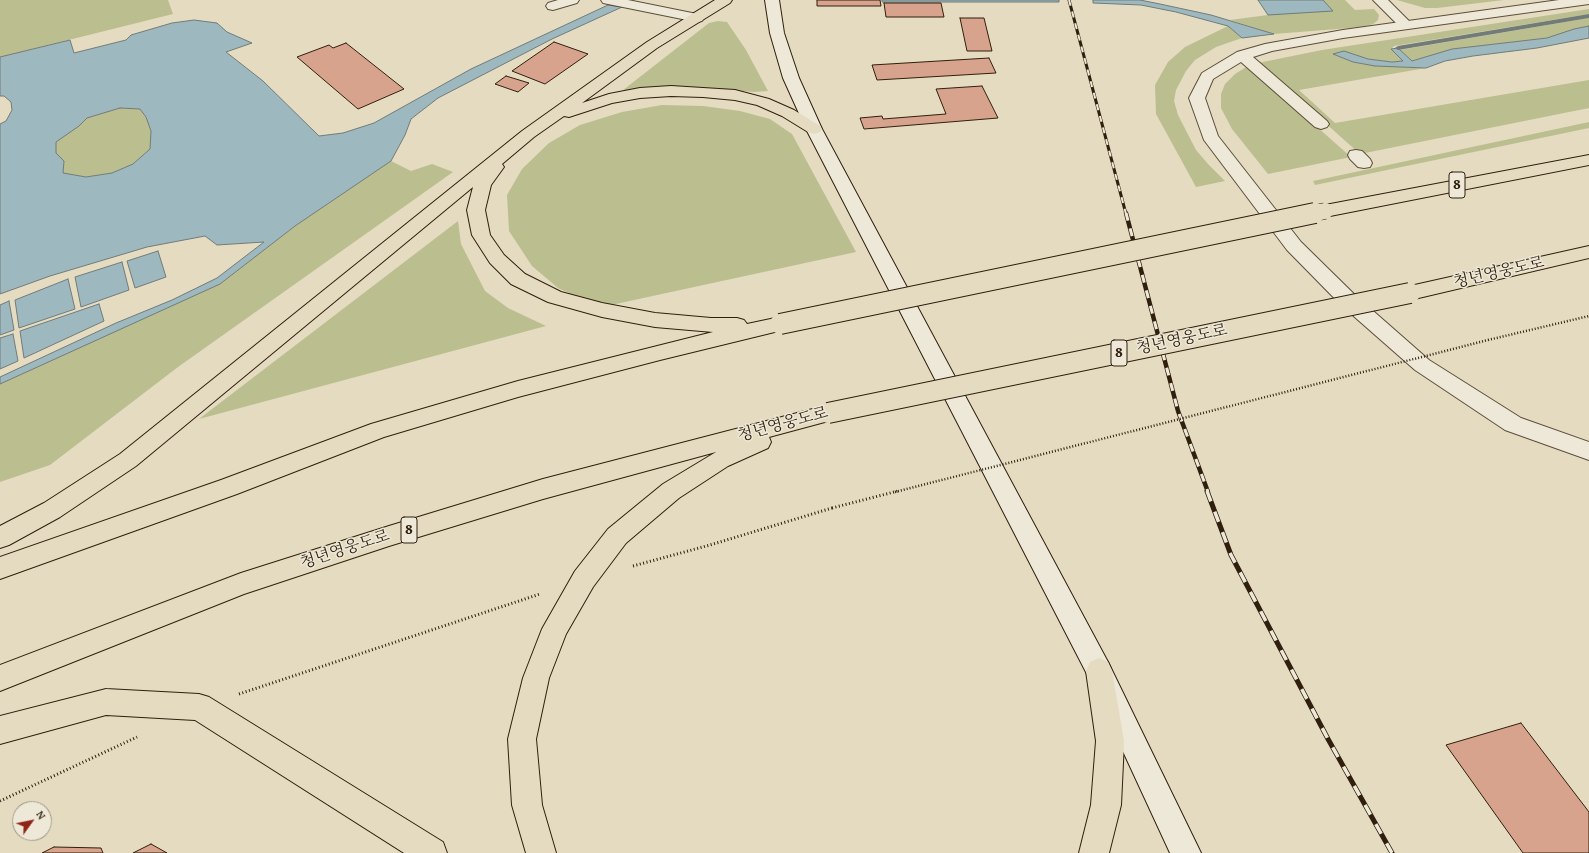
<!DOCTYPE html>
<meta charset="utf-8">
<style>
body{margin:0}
#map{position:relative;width:1589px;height:853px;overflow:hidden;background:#e4dbc1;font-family:"Gentium Book Plus",serif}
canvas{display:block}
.north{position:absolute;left:12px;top:801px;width:40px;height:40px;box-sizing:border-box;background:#ede8d7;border:1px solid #a19886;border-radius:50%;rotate:57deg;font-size:11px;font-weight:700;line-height:16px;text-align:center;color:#301f0d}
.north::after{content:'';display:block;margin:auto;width:14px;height:18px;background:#8f2418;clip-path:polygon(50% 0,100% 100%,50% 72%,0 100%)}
</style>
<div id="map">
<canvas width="1589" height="853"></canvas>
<div class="north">N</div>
</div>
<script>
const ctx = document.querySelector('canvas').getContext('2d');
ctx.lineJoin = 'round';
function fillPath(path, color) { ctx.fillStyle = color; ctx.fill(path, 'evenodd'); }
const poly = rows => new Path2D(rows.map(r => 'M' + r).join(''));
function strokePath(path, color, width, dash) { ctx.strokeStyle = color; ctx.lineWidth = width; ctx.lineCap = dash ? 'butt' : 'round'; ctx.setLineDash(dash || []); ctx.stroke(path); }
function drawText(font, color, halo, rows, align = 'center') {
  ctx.font = font + ' "Gentium Book Plus","Noto Serif KR",serif'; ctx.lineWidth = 3; ctx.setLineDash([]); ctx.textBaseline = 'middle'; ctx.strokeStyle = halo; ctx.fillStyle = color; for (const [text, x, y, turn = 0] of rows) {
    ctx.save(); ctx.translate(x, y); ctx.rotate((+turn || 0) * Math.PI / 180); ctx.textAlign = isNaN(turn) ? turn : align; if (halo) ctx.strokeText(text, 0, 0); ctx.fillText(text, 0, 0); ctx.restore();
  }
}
fillPath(poly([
 [0,0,168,0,173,14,0,57],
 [1258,0,1345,0,1355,10,1374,9,1379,15,1378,20,1373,24,1363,27,1274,34,1230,20,1268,15],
 [1397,0,1504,0,1437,8,1425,8],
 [1589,9,1589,14,1394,46,1391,49,1404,61,1392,62,1368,59,1344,52,1334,54,1353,62,1375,66,1426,68,1299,90,1335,123,1589,80,1589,108,1360,154,1258,63,1322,50],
 [1589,18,1589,26,1574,29,1547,38,1452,49,1412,61,1400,50],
 [718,21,727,22,746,50,768,91,754,92,688,87,618,94,709,23],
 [1228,26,1242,38,1216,47,1195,60,1186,71,1176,90,1174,101,1178,115,1196,150,1208,164,1225,181,1196,187,1156,114,1155,85,1168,62,1185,47],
 [1248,66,1351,157,1268,174,1232,129,1221,108,1221,94,1225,84,1235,74],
 [662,105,703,106,740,111,770,119,792,134,856,252,611,305,582,299,558,288,532,266,509,231,507,195,522,169,549,143,580,125,622,112],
 [120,108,140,109,146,117,151,131,150,149,133,164,112,173,86,177,63,173,64,161,56,153,55,142,79,126,87,118],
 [1589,122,1589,128,1315,185,1313,181],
 [391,161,411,171,432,164,453,172,178,367,50,465,0,482,0,384,220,284,295,226],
 [458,221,461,244,485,291,508,308,546,326,199,419]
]), '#bbbe8e');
const water = poly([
 [882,0,1059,0,1059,2,882,2,882,0],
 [1093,0,1140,0,1160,4,1211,15,1274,34,1242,38,1228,26,1176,12,1141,5,1093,3,1093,0],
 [1258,0,1323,0,1333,11,1268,15,1258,0],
 [608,5,622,7,552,39,438,98,411,119,405,135,391,161,295,226,220,284,0,384,0,377,116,323,172,300,217,278,264,242,217,245,205,236,147,247,50,276,0,294,0,124,6,121,12,110,11,102,4,96,0,96,0,57,70,40,74,53,126,40,131,35,172,23,194,20,217,23,227,32,252,43,226,52,263,81,319,136,343,133,374,123,471,69,608,5],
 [120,108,140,109,146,117,151,131,150,149,133,164,112,173,86,177,63,173,64,161,56,153,56,142,79,126,87,118,120,108],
 [1589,26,1589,38,1537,48,1473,56,1445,61,1426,68,1375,66,1353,62,1333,54,1344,51,1368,59,1392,62,1403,61,1391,49,1398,48,1412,61,1452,49,1547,38,1574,29,1589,26],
 [158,251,166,277,135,288,127,261,158,251],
 [122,262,129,290,81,307,75,277,122,262],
 [68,279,75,309,19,328,15,300,68,279],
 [9,301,14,330,0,335,0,305,9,301],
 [99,304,104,321,24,358,20,331,99,304],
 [13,334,18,361,0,369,0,338,13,334]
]);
fillPath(water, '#9db8bf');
strokePath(water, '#717b78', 1);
fillPath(poly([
 [1589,14,1589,18,1398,50,1395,48,1398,46,1589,14]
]), '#717b78');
const building = poly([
 [817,0,880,0,881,6,817,6,817,0],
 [884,3,941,3,944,17,886,17,884,3],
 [960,18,984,18,992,51,967,51,960,18],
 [554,42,588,54,545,84,512,71,554,42],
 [346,43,404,89,358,109,297,57,329,45,333,48,346,43],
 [989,58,996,73,877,80,872,65,989,58],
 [506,76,529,83,518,92,495,84,506,76],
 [982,86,998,118,864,129,860,118,882,116,883,119,946,114,936,89,982,86],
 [1521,723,1589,812,1589,853,1523,853,1446,745,1521,723],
 [151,844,167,853,133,853,151,844],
 [54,847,101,848,103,853,42,853,54,847]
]);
fillPath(building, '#d8a38c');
strokePath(building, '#301f0d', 1);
const lane = poly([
 [558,0,579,0,577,3,553,10,548,9,546,6,548,3,558,0],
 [601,0,628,0,697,14,702,15,704,18,702,21,697,22,608,4,603,3,601,0],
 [1373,0,1388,0,1413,25,1411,28,1401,28,1373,0]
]);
const street = poly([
 [1559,0,1589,0,1589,4,1343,38,1272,51,1253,57,1327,121,1329,124,1327,127,1321,129,1315,127,1241,62,1213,79,1205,98,1218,136,1301,242,1355,295,1429,360,1521,418,1589,442,1589,460,1505,430,1415,370,1341,305,1287,250,1204,140,1189,98,1202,73,1237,52,1265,44,1343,30,1559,0],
 [1356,150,1362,151,1370,159,1372,163,1370,167,1364,168,1358,167,1350,159,1348,155,1350,151,1356,150]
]);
const secondary = poly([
 [765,0,779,0,784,33,799,78,822,129,1108,662,1201,853,1170,853,1090,680,806,129,783,78,770,33,765,0]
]);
const highway = poly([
 [715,0,732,0,730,3,657,48,582,103,609,94,640,88,671,86,735,90,769,99,794,110,820,126,822,129,820,132,814,134,808,132,782,116,757,105,735,100,703,97,671,96,640,98,612,103,569,117,564,116,534,137,502,164,504,167,491,185,485,210,490,235,504,255,525,274,561,292,602,303,655,313,711,318,737,318,744,320,747,324,780,317,787,319,790,324,787,329,660,360,518,397,384,437,237,494,0,579,0,557,221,480,371,424,518,381,713,332,655,327,602,317,548,302,511,284,490,263,472,235,467,210,473,187,136,466,60,517,9,545,0,548,0,526,44,503,120,454,522,131,647,42,715,0],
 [1589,155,1589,165,1325,217,1319,215,1316,211,1319,207,1325,205,1589,155],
 [1589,246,1589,258,1410,300,1403,298,1400,293,1403,288,1410,286,1589,246],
 [828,405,836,407,839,413,836,419,769,437,771,442,768,448,728,466,679,498,626,543,593,587,566,634,549,678,536,739,542,805,556,853,526,853,512,805,508,739,523,678,542,629,575,571,608,529,663,484,716,452,543,499,389,546,244,594,0,691,0,665,241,573,389,526,543,479,828,405],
 [1099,658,1108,662,1112,671,1124,741,1121,805,1109,853,1079,853,1091,805,1096,741,1086,671,1090,662,1099,658],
 [106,689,199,694,209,697,443,842,447,853,404,853,195,720,106,715,0,744,0,716,106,689]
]);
strokePath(lane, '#5d4e3a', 2);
strokePath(street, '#5d4e3a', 2);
strokePath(secondary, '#301f0d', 2);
strokePath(highway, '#301f0d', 2);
strokePath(poly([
 [1488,340,1589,316]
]), '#301f0d', 2.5, [1, 2]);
strokePath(poly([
 [633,566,710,545,832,508],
 [239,694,540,594],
 [0,801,137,737]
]), '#301f0d', 3, [1, 2.5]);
fillPath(lane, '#ede8d7');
fillPath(street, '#ede8d7');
fillPath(secondary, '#ede8d7');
fillPath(highway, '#e4dbc1');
const railFar2 = poly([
 [1069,0,1126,214]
]);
const railFar1 = poly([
 [1126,213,1178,411,1208,492]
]);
const rail = poly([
 [1207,491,1231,555,1328,739,1392,853]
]);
strokePath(railFar2, '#301f0d', 3);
strokePath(railFar1, '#301f0d', 4.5);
strokePath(rail, '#301f0d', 5);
strokePath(railFar2, '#ede8d7', 2, [6]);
strokePath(railFar1, '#ede8d7', 3, [8]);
strokePath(rail, '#ede8d7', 3.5, [11]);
const highwayBridgeFar1 = poly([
 [1310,214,1325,211]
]);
const highwayBridge = poly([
 [780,324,1315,213],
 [828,413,1410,293]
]);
strokePath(highwayBridgeFar1, '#301f0d', 17, []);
strokePath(highwayBridge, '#301f0d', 22, []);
strokePath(poly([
 [895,492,1488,340]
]), '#301f0d', 2.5, [1, 2]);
strokePath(poly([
 [832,508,898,491]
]), '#301f0d', 3, [1, 2.5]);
strokePath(highwayBridgeFar1, '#e4dbc1', 16);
strokePath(highwayBridge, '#e4dbc1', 20);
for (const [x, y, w] of [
 [1457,185,16],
 [1119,353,16],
 [409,530,16]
]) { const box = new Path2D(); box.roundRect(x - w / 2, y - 13, w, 26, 3); ctx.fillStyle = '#ede8d7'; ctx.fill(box); strokePath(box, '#301f0d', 1); }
drawText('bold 15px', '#301f0d', null, [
 ["8",1457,185],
 ["8",1119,353],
 ["8",409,530]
]);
drawText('16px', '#301f0d', '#ede8d7', [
 ["청년영웅도로",1499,273,-13],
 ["청년영웅도로",1182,340,-12],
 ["청년영웅도로",783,425,-15],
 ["청년영웅도로",345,550,-18]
]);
</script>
